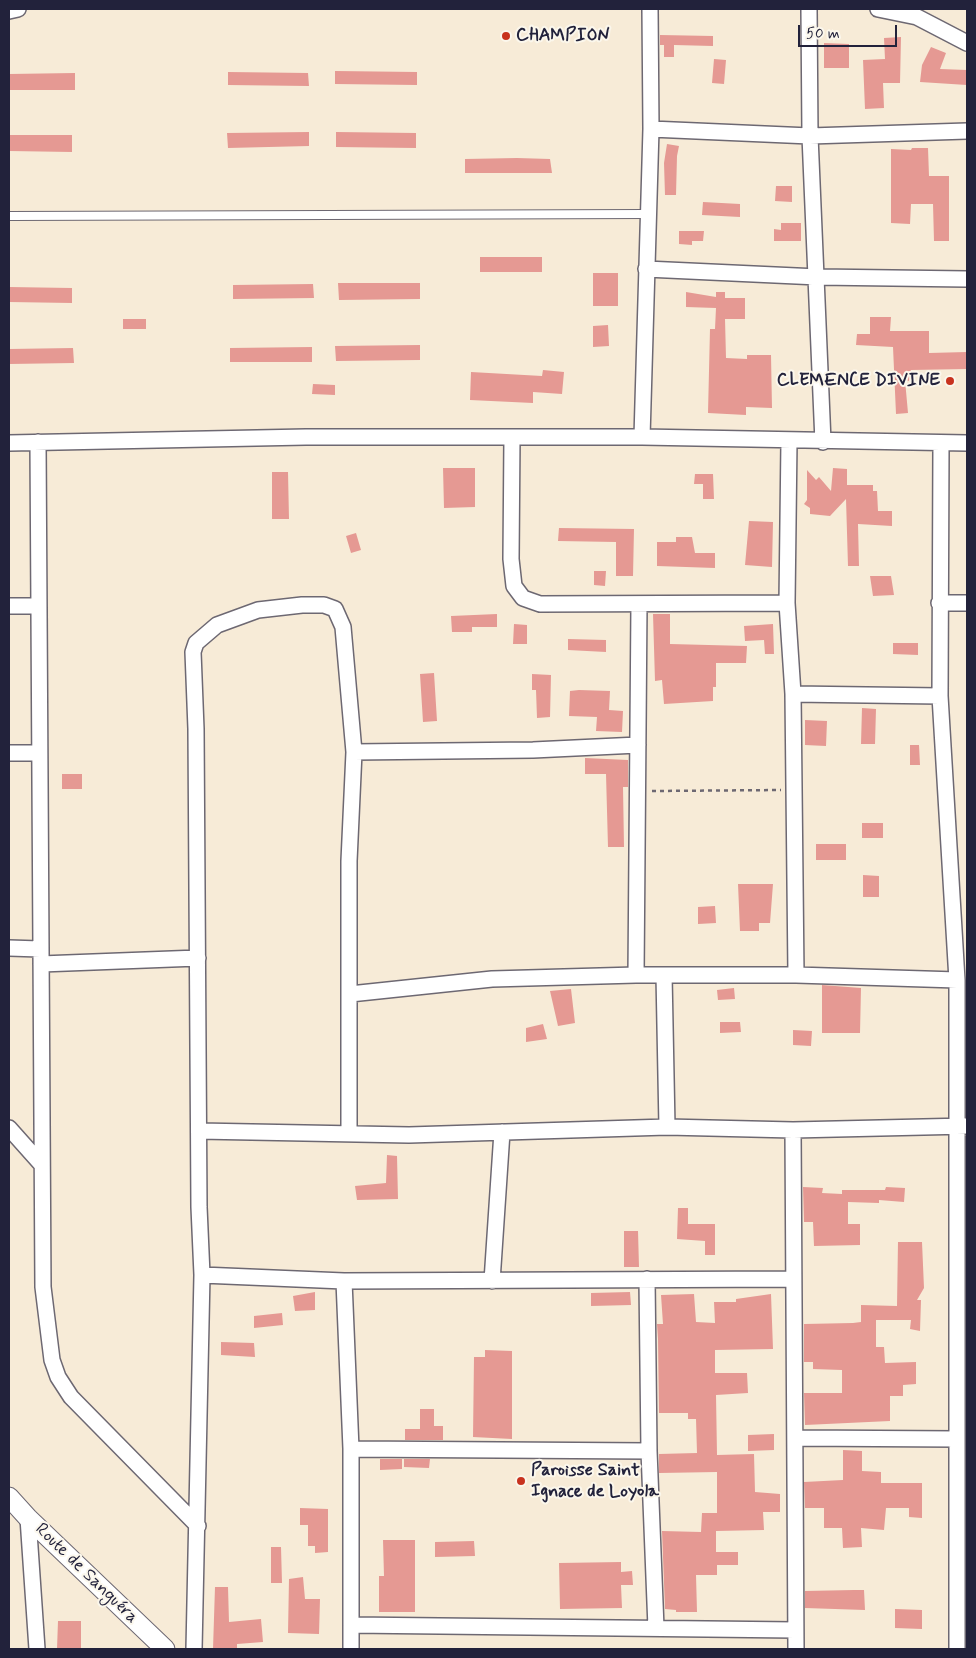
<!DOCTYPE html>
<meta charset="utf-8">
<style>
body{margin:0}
#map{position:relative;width:976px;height:1658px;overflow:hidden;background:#f7ebd7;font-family:Mynerve,sans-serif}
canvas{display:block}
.frame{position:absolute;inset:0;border:10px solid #22223b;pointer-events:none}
.scale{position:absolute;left:798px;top:25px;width:99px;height:22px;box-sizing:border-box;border:2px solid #22223b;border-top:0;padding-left:6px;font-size:15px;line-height:18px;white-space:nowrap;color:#22223b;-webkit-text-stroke:4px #fbf7ec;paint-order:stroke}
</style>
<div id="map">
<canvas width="976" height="1658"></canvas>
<div class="frame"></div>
<div class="scale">50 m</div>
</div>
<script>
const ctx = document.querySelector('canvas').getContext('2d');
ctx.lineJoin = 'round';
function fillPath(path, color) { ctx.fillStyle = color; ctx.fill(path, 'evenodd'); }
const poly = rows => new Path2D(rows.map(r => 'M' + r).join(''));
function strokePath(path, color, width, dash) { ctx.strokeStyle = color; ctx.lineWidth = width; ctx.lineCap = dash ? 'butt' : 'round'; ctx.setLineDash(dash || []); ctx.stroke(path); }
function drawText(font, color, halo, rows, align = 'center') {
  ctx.font = font + ' Mynerve,sans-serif'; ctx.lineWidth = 4; ctx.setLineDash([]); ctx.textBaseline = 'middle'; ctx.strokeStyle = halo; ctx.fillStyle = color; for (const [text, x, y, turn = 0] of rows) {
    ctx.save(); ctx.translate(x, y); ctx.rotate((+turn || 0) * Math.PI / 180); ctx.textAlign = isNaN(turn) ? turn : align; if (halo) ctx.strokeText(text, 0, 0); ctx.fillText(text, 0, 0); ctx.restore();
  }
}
fillPath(poly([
 [660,35,713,36,713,46,674,45,674,57,664,57,664,45,660,45],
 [901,37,900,83,883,83,884,108,865,109,863,60,885,59,884,38],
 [824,43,849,44,849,68,824,68],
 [931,47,946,53,940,69,967,70,967,85,920,82,922,65],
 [714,59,726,60,724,84,712,83],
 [335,71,417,72,417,85,335,84],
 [228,72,308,73,309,86,228,85],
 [75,73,75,90,9,90,9,74],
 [309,132,309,146,228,148,227,133],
 [336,132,416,133,416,148,336,147],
 [9,135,72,135,72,152,9,151],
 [667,144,679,146,677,156,676,195,665,195,664,163],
 [912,148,928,148,929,176,949,176,949,241,934,241,933,204,911,204,910,224,891,223,891,149,911,150],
 [517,158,550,159,552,173,465,173,465,159],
 [776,186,792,186,792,202,775,201],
 [703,202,740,204,740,217,702,215],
 [781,223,801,223,801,241,774,241,774,229,781,230],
 [679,231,704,231,703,241,692,241,692,245,679,244],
 [480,257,542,257,542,272,480,272],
 [593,273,618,273,618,306,593,306],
 [338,283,420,283,420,299,339,300],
 [313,284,314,298,233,299,233,285],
 [9,287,72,288,72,303,9,302],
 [686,292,716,297,716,292,725,292,725,298,745,298,745,319,725,319,726,358,747,359,747,355,771,355,772,408,746,407,746,415,708,413,710,329,715,329,716,308,686,307],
 [870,317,891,317,890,331,929,331,929,353,967,352,967,369,911,370,909,381,905,380,908,413,896,414,893,347,856,345,857,334,870,334],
 [123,319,146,319,146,329,123,329],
 [608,325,609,346,593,347,593,326],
 [420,345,420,360,336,361,335,346],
 [312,347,312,362,230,362,230,348],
 [73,348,74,363,9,364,9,349],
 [543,370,564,372,562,394,533,392,533,403,470,400,471,372,542,376],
 [313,384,335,385,335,395,312,394],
 [443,468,475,468,475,507,444,508],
 [833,468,847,469,847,485,873,485,873,491,877,491,878,511,892,511,892,526,858,524,859,566,848,566,846,499,830,516,810,514,810,508,804,504,807,500,807,470,816,480,819,477,831,491],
 [272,472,288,472,289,519,272,519],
 [695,474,713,474,714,499,703,499,703,484,694,484],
 [749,521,773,522,772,567,745,565],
 [559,528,634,529,633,576,616,576,616,542,558,541],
 [356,533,361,550,351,553,346,536],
 [676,537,692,537,695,553,715,553,715,568,657,566,657,542,676,542],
 [594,571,606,571,605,586,594,585],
 [870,576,891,576,894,595,873,596],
 [497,614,497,627,472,627,472,632,452,632,451,616],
 [653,614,670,614,670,644,747,646,746,663,716,663,716,687,713,687,713,701,664,704,662,680,655,681],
 [514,624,527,625,527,644,513,644],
 [773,624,774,654,765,654,764,640,745,641,744,626],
 [568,639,606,640,606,652,568,650],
 [893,643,918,643,918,655,893,654],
 [434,673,437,721,423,722,420,674],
 [532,674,551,675,550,717,537,718,536,690,532,690],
 [579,690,610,691,609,710,623,711,622,732,596,731,597,717,569,716,570,691],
 [862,708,876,709,875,744,861,744],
 [805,720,827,721,826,746,805,745],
 [910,745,919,745,920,765,910,765],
 [585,758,628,760,628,787,623,787,624,847,608,847,606,774,585,774],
 [62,774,82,774,82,789,62,789],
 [862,823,883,823,883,838,862,838],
 [816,844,846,844,846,860,816,860],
 [863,875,879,876,879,897,863,897],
 [738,884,773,884,770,923,759,923,759,931,740,931],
 [715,906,716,923,698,924,698,907],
 [822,985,861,988,860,1033,822,1033],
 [734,988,735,999,718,1000,717,990],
 [571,989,575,1023,558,1026,550,991],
 [720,1022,740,1022,741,1032,720,1033],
 [543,1024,547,1039,526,1042,526,1028],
 [793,1030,812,1031,811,1046,793,1045],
 [387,1155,397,1156,398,1199,357,1200,355,1186,386,1183],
 [803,1187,823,1188,822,1193,842,1194,842,1190,885,1190,886,1187,905,1188,904,1202,879,1200,879,1203,848,1202,848,1224,860,1224,860,1245,814,1246,813,1222,804,1222],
 [678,1208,688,1208,688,1224,715,1224,715,1255,705,1255,705,1241,677,1239],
 [624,1231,638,1231,639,1267,624,1267],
 [898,1242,922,1242,924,1288,917,1300,921,1300,920,1331,910,1329,911,1320,876,1320,876,1347,884,1347,885,1363,916,1362,916,1384,903,1385,903,1396,890,1396,890,1421,805,1425,804,1393,842,1393,842,1370,813,1369,813,1362,804,1362,804,1324,853,1323,861,1322,861,1305,897,1306],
 [315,1292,315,1310,295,1311,293,1296],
 [630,1292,631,1305,591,1306,591,1293],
 [694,1294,696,1322,715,1323,714,1302,736,1302,736,1299,771,1294,773,1349,715,1350,715,1373,747,1373,748,1393,716,1395,717,1455,754,1454,755,1492,780,1494,780,1512,763,1512,764,1530,716,1531,716,1552,738,1552,738,1565,717,1565,717,1575,696,1575,697,1612,676,1612,676,1610,665,1609,662,1531,701,1532,702,1513,717,1513,717,1472,659,1473,659,1454,697,1453,696,1419,688,1419,688,1413,659,1413,658,1339,657,1324,663,1324,661,1295],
 [282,1313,283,1325,254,1328,254,1316],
 [221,1342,254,1343,255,1357,221,1355],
 [485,1350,512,1351,512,1439,473,1437,474,1357,485,1357],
 [420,1409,434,1409,434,1426,443,1426,443,1440,405,1440,405,1429,420,1429],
 [774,1434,774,1450,748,1451,748,1435],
 [843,1450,862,1451,862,1471,881,1472,881,1483,922,1483,922,1518,909,1517,909,1508,886,1508,884,1530,861,1528,862,1547,843,1548,842,1528,824,1528,824,1508,805,1508,804,1482,843,1480],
 [380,1459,402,1459,402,1469,380,1470],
 [404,1459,430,1459,429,1468,404,1467],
 [300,1508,328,1509,328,1552,315,1553,315,1546,308,1546,308,1525,300,1525],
 [383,1540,415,1540,415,1612,379,1612,379,1576,384,1576],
 [474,1541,475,1556,435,1557,435,1542],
 [271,1547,281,1547,282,1583,271,1583],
 [621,1562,621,1572,632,1571,633,1585,621,1585,622,1608,560,1609,559,1563],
 [303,1577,305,1599,320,1599,319,1634,288,1633,289,1579],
 [215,1587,228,1587,229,1622,261,1619,263,1642,237,1644,237,1649,213,1649],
 [854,1590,864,1590,865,1610,805,1608,805,1591],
 [895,1609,922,1610,922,1629,895,1628],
 [58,1621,81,1621,81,1649,57,1649]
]), '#e59993');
const service = poly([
 [9,216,648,214]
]);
const minor = poly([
 [809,9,810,136,823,442],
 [878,9,917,17,967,43],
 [9,11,18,9],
 [651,129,810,136,967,131],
 [646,269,818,277,967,279],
 [512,437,511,559,514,586,523,598,540,604,787,603],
 [642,437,651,129,650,9],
 [789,441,787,603,793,694,796,975],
 [38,442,43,1287,52,1360,58,1377,71,1397,198,1526],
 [9,443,306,437,642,437,967,443],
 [941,444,940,696,957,980,957,1649],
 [939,603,967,603],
 [9,606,39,606],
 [793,694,940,696],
 [354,752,533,750,638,745],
 [9,753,38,753],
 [9,948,40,949],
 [41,964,198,958],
 [636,975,639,604],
 [664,975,667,1127],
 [350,994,492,979,636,975,796,975,957,980],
 [9,1128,42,1165],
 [199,1131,409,1135,667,1127,793,1130],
 [202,1275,344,1281,792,1279],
 [647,1279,649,1451,656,1628],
 [344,1281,351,1449,351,1649],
 [492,1281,502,1132],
 [796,1438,957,1439],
 [351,1449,649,1451],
 [28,1518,37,1649],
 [351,1625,795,1630],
 [194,1649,202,1275,199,1207,196,729,193,652,196,643,217,625,258,610,302,605,324,605,335,609,343,627,354,752,349,861,349,1133],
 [796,1649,793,1130,967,1126]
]);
const tertiary = poly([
 [9,1497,28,1518,165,1649]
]);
strokePath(service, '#6d6872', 10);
strokePath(minor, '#6d6872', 18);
strokePath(tertiary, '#6d6872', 21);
strokePath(poly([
 [652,791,781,790]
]), '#6d6872', 2.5, [4, 4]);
strokePath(service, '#fff', 8);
strokePath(minor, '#fff', 15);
strokePath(tertiary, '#fff', 19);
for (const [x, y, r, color] of [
 [506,36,5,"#c8321e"],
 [950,381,5,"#c8321e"],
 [521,1481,5,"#c8321e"]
]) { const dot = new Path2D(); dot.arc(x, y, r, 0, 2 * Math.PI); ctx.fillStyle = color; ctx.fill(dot); strokePath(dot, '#fbf7ec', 2); }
drawText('bold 18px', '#22223b', '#fbf7ec', [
 ["CHAMPION",516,36],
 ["CLEMENCE DIVINE",940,381,"right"],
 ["Paroisse Saint",531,1471],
 ["Ignace de Loyola",531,1492]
], 'left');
drawText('18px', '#22223b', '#fbf7ec', [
 ["Route de Sanguéra",86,1574,44]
]);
</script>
